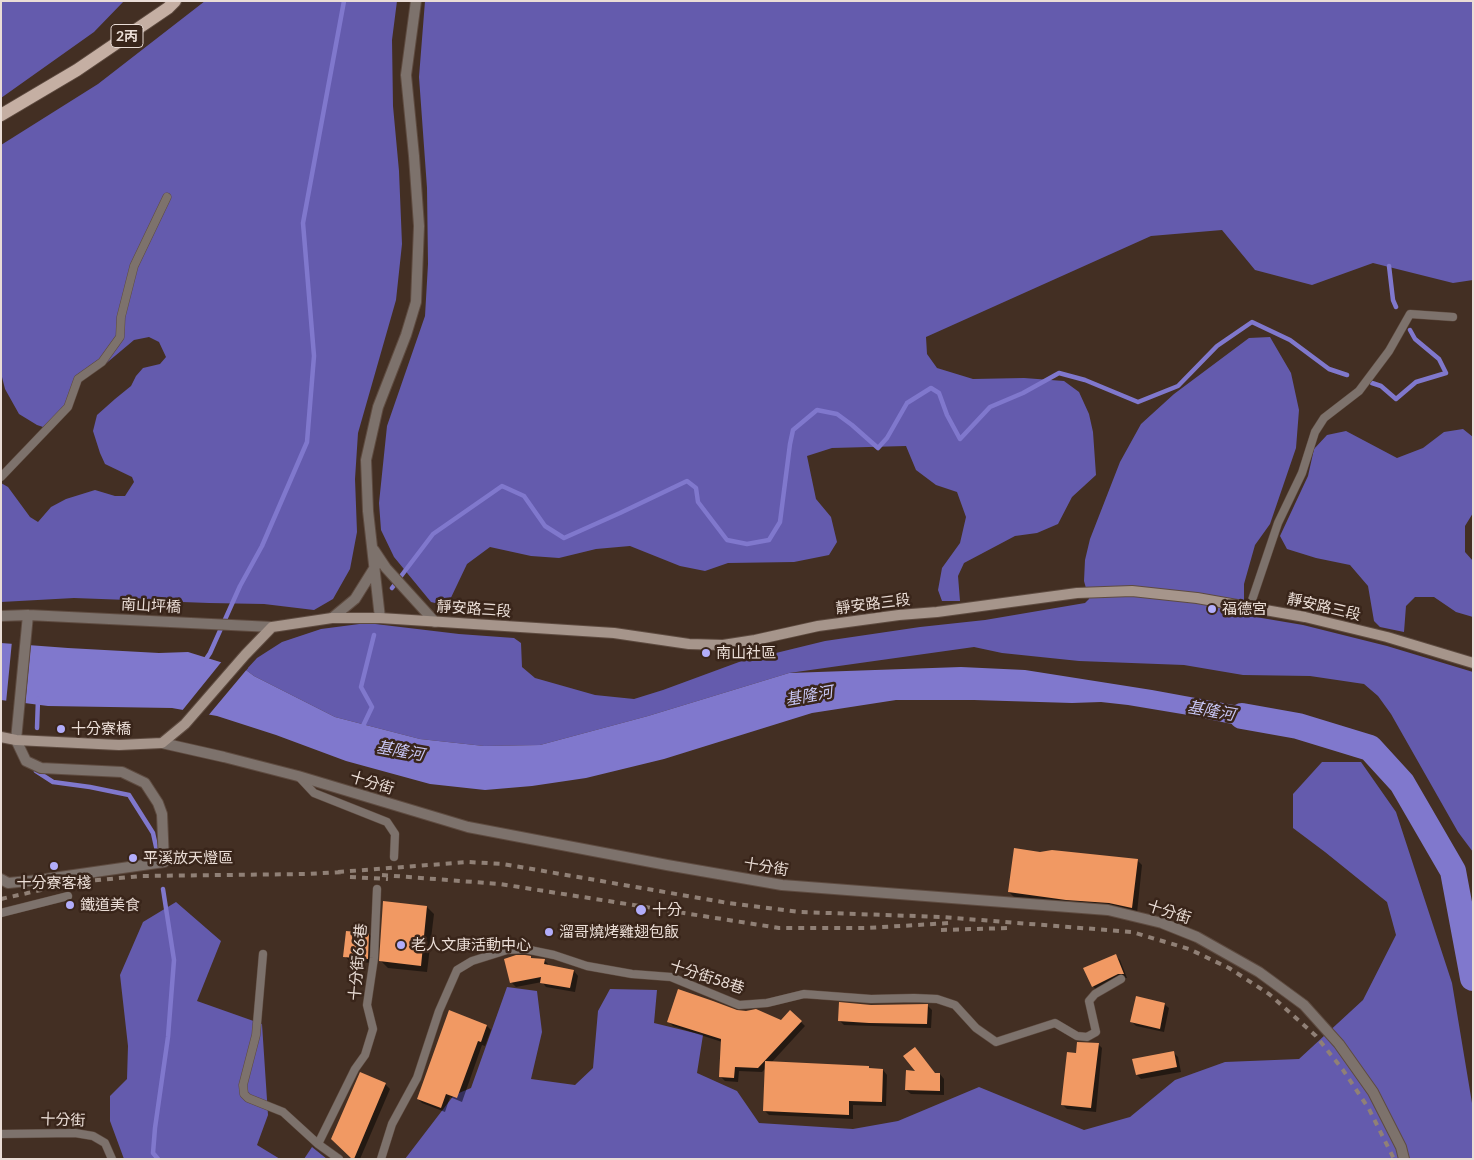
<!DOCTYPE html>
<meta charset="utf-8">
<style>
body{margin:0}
#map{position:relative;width:1474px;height:1160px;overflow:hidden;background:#432f23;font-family:Lato,sans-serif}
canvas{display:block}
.frame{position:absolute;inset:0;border:2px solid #eaddd6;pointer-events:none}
</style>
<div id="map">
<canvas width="1474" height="1160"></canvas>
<div class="frame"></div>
</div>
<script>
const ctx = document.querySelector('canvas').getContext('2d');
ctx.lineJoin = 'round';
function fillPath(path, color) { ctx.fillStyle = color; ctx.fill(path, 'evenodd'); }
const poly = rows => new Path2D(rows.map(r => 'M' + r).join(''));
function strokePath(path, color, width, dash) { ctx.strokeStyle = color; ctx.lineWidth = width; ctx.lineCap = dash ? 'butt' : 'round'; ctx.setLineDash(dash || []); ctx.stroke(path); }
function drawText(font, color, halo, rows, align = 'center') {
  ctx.font = font + ' Lato,"Noto Sans TC",sans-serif'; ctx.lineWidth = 5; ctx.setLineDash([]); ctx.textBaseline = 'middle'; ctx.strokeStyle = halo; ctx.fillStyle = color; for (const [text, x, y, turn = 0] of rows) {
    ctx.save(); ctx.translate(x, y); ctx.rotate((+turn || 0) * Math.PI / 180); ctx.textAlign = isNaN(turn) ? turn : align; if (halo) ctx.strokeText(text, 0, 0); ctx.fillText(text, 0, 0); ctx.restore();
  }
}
fillPath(poly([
 [1,1,124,1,94,32,1,98],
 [205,1,397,1,392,40,393,106,399,171,402,244,396,300,358,433,355,479,357,532,350,569,333,599,314,610,264,604,209,603,74,598,1,602,1,483,8,487,30,517,38,522,51,507,66,499,95,490,115,496,125,496,134,482,132,477,105,464,100,453,93,431,97,415,115,399,131,386,136,376,143,368,160,364,166,357,159,342,149,337,134,340,103,366,74,382,65,406,43,427,37,425,19,414,5,389,1,373,1,145,98,84],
 [425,1,1473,1,1473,280,1453,283,1373,263,1312,285,1255,270,1222,230,1151,236,926,337,927,354,937,368,973,379,1024,378,1064,381,1079,392,1089,414,1093,432,1096,475,1072,497,1058,524,1037,533,1015,536,964,563,958,576,960,601,942,601,938,590,942,568,960,543,966,517,957,492,936,485,916,470,906,446,832,448,807,456,816,499,831,517,837,542,829,555,794,562,728,563,705,571,680,566,630,546,596,549,559,558,531,556,490,547,467,564,447,606,431,602,394,557,381,530,379,503,387,426,425,316,428,264,427,188,419,77],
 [1270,337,1291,373,1299,410,1296,448,1270,524,1255,545,1244,584,1244,615,1303,625,1387,646,1473,672,1473,852,1458,832,1391,714,1378,696,1364,684,1310,676,1243,675,1184,665,1079,661,1002,653,974,647,789,673,648,716,540,745,484,746,420,739,335,717,254,676,246,670,257,658,282,642,321,629,367,623,459,634,514,638,521,643,522,667,535,678,595,695,634,699,663,690,739,662,825,641,920,627,985,620,1085,603,1089,599,1084,581,1085,560,1090,539,1120,462,1141,424,1174,394,1249,338],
 [1463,429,1473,437,1473,513,1465,526,1465,552,1473,561,1473,617,1456,612,1434,597,1415,597,1406,606,1404,632,1380,627,1374,621,1368,586,1350,565,1316,558,1287,549,1280,536,1308,476,1314,449,1327,435,1346,431,1397,458,1423,448,1444,432],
 [1322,762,1361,762,1396,812,1452,983,1473,1109,1473,1159,405,1159,454,1095,471,1088,507,987,537,991,542,1032,531,1079,575,1085,593,1068,598,1011,610,989,657,990,654,1023,703,1035,697,1073,737,1091,759,1123,853,1129,898,1121,979,1087,1084,1130,1130,1117,1175,1080,1225,1062,1299,1059,1363,1000,1396,935,1387,902,1325,852,1293,828,1293,794],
 [176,902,221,941,197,1001,262,1024,268,1115,257,1145,280,1159,124,1159,110,1121,110,1096,127,1079,128,1046,120,975,143,922],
 [312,1147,327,1159,304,1159]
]), '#645bad');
fillPath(poly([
 [1,643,68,648,159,653,188,652,246,670,254,676,335,717,420,739,484,746,540,745,648,716,789,673,961,667,1025,670,1152,690,1283,714,1274,730,1261,730,1188,715,1128,705,1101,702,1072,703,974,700,896,700,812,713,664,759,586,778,532,786,485,790,430,784,346,761,276,735,217,716,172,708,48,706,1,700]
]), '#8078cd');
fillPath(poly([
 [12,641,31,643,25,706,6,703],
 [223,660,248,668,207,717,181,712]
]), '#432f23');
fillPath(poly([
 [1137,860,1142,865,1137,913,1014,897,1009,892],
 [427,907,434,914,427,972,388,968,381,961],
 [369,934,373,938,372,963,349,961,345,956],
 [1115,955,1120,960,1127,978,1123,978,1097,991,1093,986],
 [532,959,544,960,548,964,548,966,574,971,578,976,575,992,546,987,542,982,516,987,511,982],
 [1164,1004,1169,1008,1164,1032,1136,1026,1132,1022],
 [927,1005,932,1010,931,1028,844,1025,839,1020,871,1006],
 [737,1012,781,1022,791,1012,805,1026,771,1063,869,1068,871,1070,883,1070,887,1075,886,1106,853,1105,853,1119,769,1115,764,1110,766,1068,762,1072,739,1071,738,1082,725,1081,720,1076,722,1042,673,1026,669,1022],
 [487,1026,491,1030,485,1046,482,1045,462,1102,450,1097,445,1112,422,1103,418,1099],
 [1098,1044,1102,1048,1096,1112,1067,1109,1062,1104,1077,1054],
 [915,1048,935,1074,940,1074,944,1079,944,1095,911,1094,906,1090,917,1072],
 [1173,1052,1178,1057,1181,1072,1141,1079,1137,1075],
 [361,1073,386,1085,390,1089,360,1159,354,1159]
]), '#0007');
strokePath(poly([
 [1389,266,1393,300,1396,307],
 [1372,383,1381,386,1396,399,1416,382,1446,373,1439,359,1415,339,1410,330],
 [392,588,433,534,502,486,524,496,545,526,564,538,620,513,687,481,696,488,698,502,727,540,747,544,769,540,780,522,790,444,793,430,817,410,837,414,852,425,878,448,887,438,907,403,931,388,939,393,947,415,960,439,990,407,1023,393,1059,373,1085,380,1138,402,1178,386,1217,346,1252,322,1290,340,1329,369,1347,375],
 [204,662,210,653,240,586,262,546,307,442,314,356,303,223,344,1],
 [37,728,38,699],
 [362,728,372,707,361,687,374,635],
 [36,771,53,782,90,787,129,795,153,833,157,851],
 [158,1159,153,1153,155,1128,168,1037,174,960,163,889]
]), '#8078cd', 4.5);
strokePath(poly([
 [1242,716,1298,726,1370,748,1402,783,1453,871,1473,978]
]), '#8078cd', 26);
fillPath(poly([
 [1014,848,1040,852,1052,850,1138,859,1132,908,1109,903,1066,900,1008,892],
 [383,901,427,906,421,966,379,961],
 [346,931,369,933,368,959,343,957],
 [1116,954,1124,974,1118,974,1092,987,1083,968],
 [516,955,525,955,531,956,531,958,545,959,544,964,574,970,570,988,540,983,541,977,510,983,504,959],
 [678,989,713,1001,737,1010,746,1011,756,1009,781,1020,790,1010,802,1021,758,1068,735,1067,734,1078,719,1077,721,1039,667,1022],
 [1136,996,1165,1003,1160,1029,1130,1022],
 [839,1002,871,1005,928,1004,927,1024,869,1023,838,1021],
 [449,1010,487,1025,481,1042,478,1041,457,1098,446,1094,441,1108,417,1099],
 [1077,1042,1099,1043,1091,1108,1061,1105,1067,1052,1076,1053],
 [915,1047,935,1073,940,1073,940,1091,905,1090,906,1070,915,1071,903,1056],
 [1174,1051,1177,1067,1136,1075,1132,1059],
 [765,1061,869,1066,869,1068,883,1069,882,1102,849,1101,849,1115,763,1111],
 [360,1072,386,1083,354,1159,352,1159,331,1139]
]), '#f19963');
const lane = poly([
 [1,477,68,407,78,379,102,362,120,337,121,317,134,266,167,197],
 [1250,606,1278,523,1302,473,1315,432,1324,418,1359,391,1389,351,1410,314,1453,317],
 [299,777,314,793,387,822,395,834,394,857],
 [1,913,68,896],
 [263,954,256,1035,243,1085,244,1094,248,1098,283,1112,318,1144,339,1159],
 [1,1134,75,1133,93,1136,105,1143,112,1159],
 [318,1144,355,1069,365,1055,373,1029,367,1005,374,958,377,889],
 [381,1159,392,1124,417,1078,439,1011,457,970,472,961,507,950,525,949,554,955,587,966,632,974,671,977,739,1005,767,1003,804,994,871,999,914,998,937,999,955,1005,976,1028,996,1042,1055,1023,1077,1036,1087,1037,1096,1032,1089,1001,1095,994,1121,979]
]);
const street = poly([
 [374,550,386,568,435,622],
 [1,616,28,615,272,627],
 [332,618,355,599,375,567],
 [380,618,368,511,366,460,378,407,406,335,416,302,419,226,414,156,406,75,416,1],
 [162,743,224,757,298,776,468,827,667,865,782,885,1108,910,1162,923,1197,937,1259,972,1304,1005,1339,1044,1373,1092,1401,1147,1404,1159],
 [1,879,8,883,39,880,164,862,162,814,158,803,145,783,122,772,41,768,26,761,16,740,28,615]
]);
const secondary = poly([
 [1,737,16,740,119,745,162,743,185,724,245,655,272,627,332,618,380,618,614,633,689,644,723,645,755,640,818,626,899,615,937,612,1077,593,1132,591,1197,598,1305,617,1387,637,1473,663]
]);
const primary = poly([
 [1,115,77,70,168,8,175,1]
]);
strokePath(lane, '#5e4b40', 9);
strokePath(street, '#5e4b40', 12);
strokePath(secondary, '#5e4b40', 12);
strokePath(primary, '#5e4b40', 14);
strokePath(lane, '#7d726c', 8);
strokePath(street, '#7d726c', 10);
strokePath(secondary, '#a6958b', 10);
strokePath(primary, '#c5afa3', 12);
strokePath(poly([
 [338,872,468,862,503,864,728,903,800,912,942,917,1132,932,1189,949,1229,968,1269,994,1316,1036,1343,1070,1369,1109,1394,1159],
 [382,875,500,884,779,928,867,928,950,923],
 [350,877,388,879],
 [1,899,76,882,142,876,306,874,344,872],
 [941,930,1009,928]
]), '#908076', 4, [6, 6]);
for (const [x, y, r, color] of [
 [1212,609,5,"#b2adfa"],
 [706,653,5,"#b2adfa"],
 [61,729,5,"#b2adfa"],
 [133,858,5,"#b2adfa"],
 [54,866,5,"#b2adfa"],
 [70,905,5,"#b2adfa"],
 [641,910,6,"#b2adfa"],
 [549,932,5,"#b2adfa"],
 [401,945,5,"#b2adfa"]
]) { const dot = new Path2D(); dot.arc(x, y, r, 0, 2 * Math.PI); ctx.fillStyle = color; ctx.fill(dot); strokePath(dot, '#39251a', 2); }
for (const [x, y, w] of [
 [127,36,32]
]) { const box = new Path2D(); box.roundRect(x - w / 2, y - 11.5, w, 23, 4); ctx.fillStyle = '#39251a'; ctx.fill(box); strokePath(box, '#eaddd6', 1); }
drawText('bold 14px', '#eaddd6', null, [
 ["2丙",127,36]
]);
drawText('15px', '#eaddd6', '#39251a', [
 ["靜安路三段",873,604,-7],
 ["南山坪橋",151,606,3],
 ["靜安路三段",1324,607,13],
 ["靜安路三段",474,609,4],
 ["十分街",372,783,17],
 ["十分街",766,867,9],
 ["十分街",1169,912,18],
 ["十分街66巷",358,962,-85],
 ["十分街58巷",707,977,18],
 ["十分街",63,1120,2]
]);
drawText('15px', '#eaddd6', '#39251a', [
 ["福德宮",1222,609],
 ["南山社區",716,653],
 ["十分寮橋",71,729],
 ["平溪放天燈區",143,858],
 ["十分寮客棧",54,883,"center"],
 ["鐵道美食",80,905],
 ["十分",652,910],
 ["溜哥燒烤雞翅包飯",559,932],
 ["老人文康活動中心",411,945]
], 'left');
drawText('italic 16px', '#c7c5f3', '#39251a', [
 ["基隆河",809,696,-10],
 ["基隆河",1211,711,10],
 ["基隆河",400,751,10]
]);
</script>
